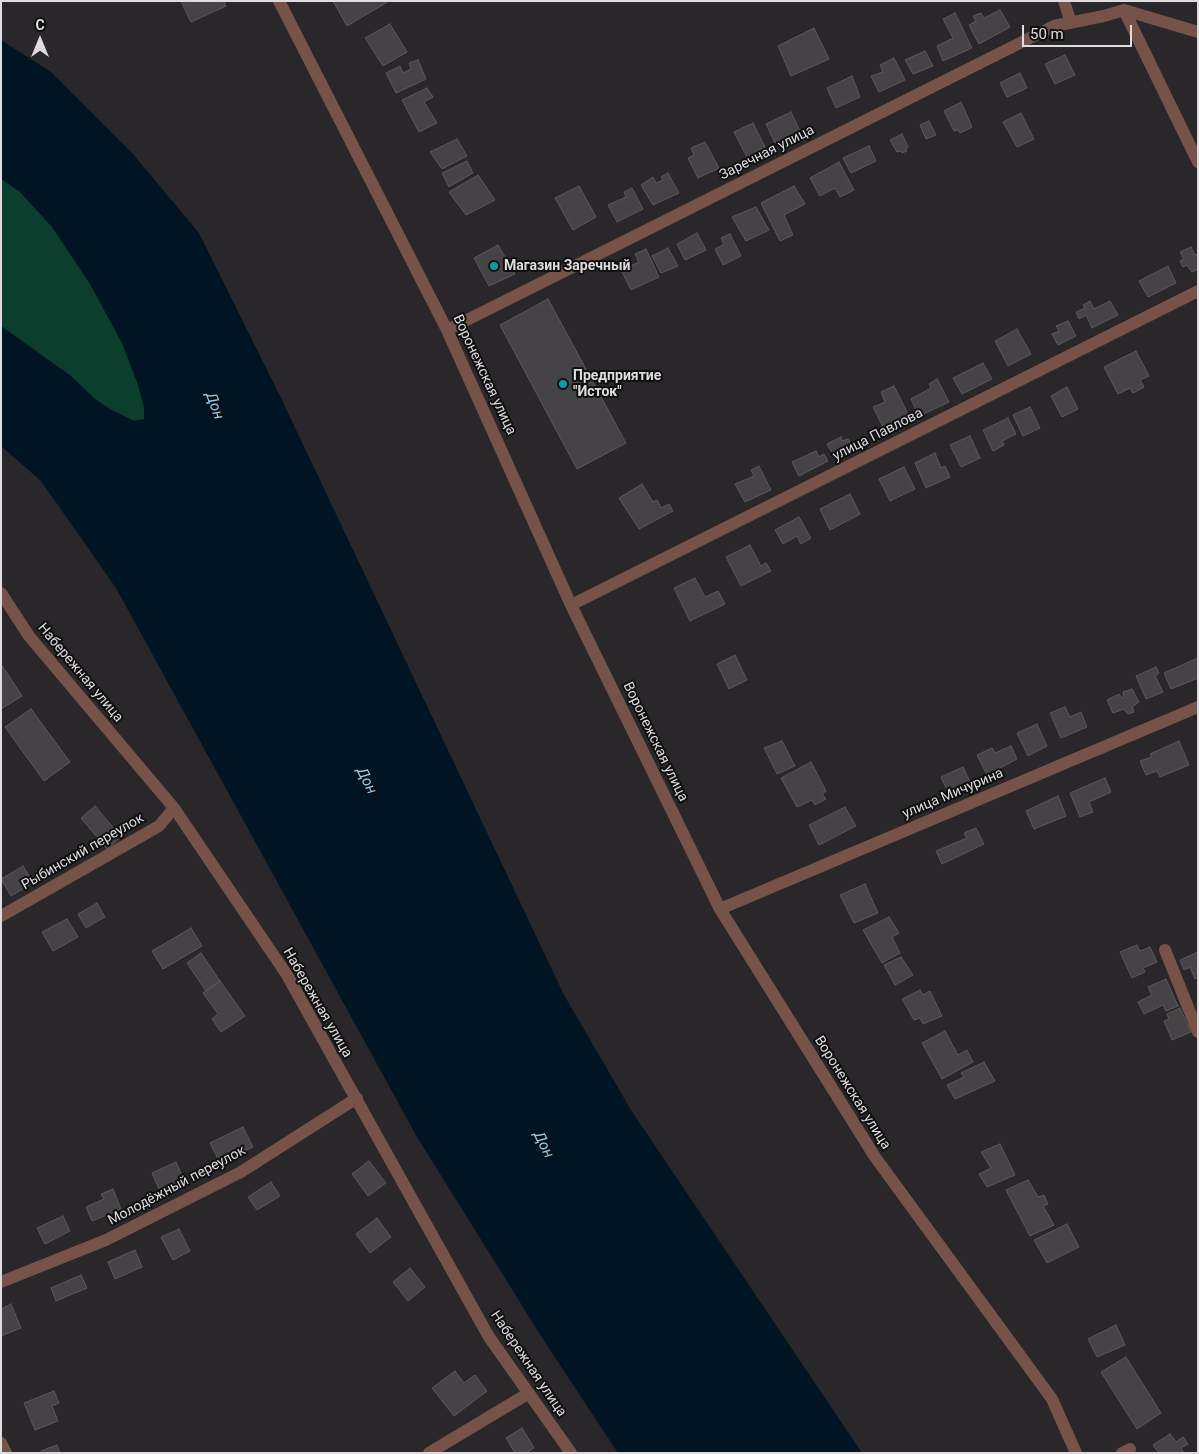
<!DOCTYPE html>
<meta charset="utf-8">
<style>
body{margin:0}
#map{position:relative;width:1199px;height:1454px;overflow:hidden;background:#292729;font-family:Roboto,sans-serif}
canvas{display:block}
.frame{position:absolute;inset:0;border:2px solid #dedcde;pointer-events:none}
.north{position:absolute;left:15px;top:15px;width:50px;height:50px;-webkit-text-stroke:4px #111011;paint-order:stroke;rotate:0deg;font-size:14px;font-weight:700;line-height:20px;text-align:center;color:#dedcde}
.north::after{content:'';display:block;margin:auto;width:18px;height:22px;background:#dedcde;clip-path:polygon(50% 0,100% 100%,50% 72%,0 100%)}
.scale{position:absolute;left:1022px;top:25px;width:110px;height:22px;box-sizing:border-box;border:2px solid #dedcde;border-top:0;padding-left:6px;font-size:15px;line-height:18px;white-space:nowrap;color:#dedcde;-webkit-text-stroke:4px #111011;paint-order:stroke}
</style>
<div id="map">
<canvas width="1199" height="1454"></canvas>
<div class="frame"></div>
<div class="north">С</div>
<div class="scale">50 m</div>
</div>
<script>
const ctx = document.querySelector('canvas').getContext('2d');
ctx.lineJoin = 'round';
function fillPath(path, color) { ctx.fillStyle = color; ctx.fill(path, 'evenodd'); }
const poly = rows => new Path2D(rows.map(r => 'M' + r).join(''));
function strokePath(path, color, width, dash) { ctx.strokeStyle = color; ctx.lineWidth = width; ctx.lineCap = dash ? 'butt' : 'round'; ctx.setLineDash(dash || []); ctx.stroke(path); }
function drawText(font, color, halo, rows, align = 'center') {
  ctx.font = font + ' Roboto,sans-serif'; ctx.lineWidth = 4; ctx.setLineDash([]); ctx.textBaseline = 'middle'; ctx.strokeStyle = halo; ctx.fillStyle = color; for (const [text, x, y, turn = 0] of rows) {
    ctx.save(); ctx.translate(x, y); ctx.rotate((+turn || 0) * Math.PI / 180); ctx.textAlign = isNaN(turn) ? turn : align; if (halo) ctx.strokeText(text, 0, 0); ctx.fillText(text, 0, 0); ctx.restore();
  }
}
fillPath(poly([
 [1,179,19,191,52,227,90,284,122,343,137,382,144,407,144,419,134,421,120,414,94,398,71,376,1,326]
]), '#0b3e2c');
fillPath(poly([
 [1,40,51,72,133,154,199,233,281,398,564,995,631,1110,862,1453,618,1453,546,1344,417,1137,116,588,41,481,1,446,1,326,71,376,94,398,108,408,134,421,144,419,144,407,137,382,122,343,90,284,52,227,19,191,1,179]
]), '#001423');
const building = poly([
 [181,1,224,1,226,6,191,22,181,1],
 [333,1,389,1,347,26,333,1],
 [1000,10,1010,27,979,44,969,25,976,21,973,16,981,13,984,18,1000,10],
 [955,13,972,48,943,61,937,46,953,38,943,19,955,13],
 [390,24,407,52,383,66,365,38,390,24],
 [814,28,829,59,791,76,778,46,814,28],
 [925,51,933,66,913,74,905,60,925,51],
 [1065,55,1075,75,1055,84,1045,64,1065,55],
 [894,58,905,80,879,92,871,76,883,72,880,65,894,58],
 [418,60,426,79,396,93,386,73,400,66,403,73,411,69,409,63,418,60],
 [1020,73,1027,88,1007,97,1000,83,1020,73],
 [852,76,860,97,836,108,827,88,852,76],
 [427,88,433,97,424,102,437,123,419,132,402,100,427,88],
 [961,102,972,127,960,133,958,130,954,131,944,111,961,102],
 [791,112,800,131,775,143,766,124,791,112],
 [1021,113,1034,139,1017,147,1003,122,1021,113],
 [929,121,936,135,926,139,920,125,929,121],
 [753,123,765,147,747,157,734,132,753,123],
 [902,134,908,147,906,149,907,151,902,153,901,151,897,152,890,140,902,134],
 [457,139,467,156,442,169,430,152,457,139],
 [705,142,719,168,698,178,688,158,694,155,691,148,705,142],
 [869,146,876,161,851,173,843,158,869,146],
 [467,161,473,173,449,187,442,173,467,161],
 [839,162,854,190,840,197,835,188,820,196,810,178,839,162],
 [668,173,679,193,653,205,641,185,653,177,656,183,663,180,661,177,668,173],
 [478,175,495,200,466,215,449,192,478,175],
 [579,186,596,217,573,230,555,198,579,186],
 [794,186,805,204,784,215,793,235,780,241,761,203,794,186],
 [632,188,643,209,617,222,608,205,626,197,624,192,632,188],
 [756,207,769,230,746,241,732,217,756,207],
 [697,233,706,250,685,260,677,244,697,233],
 [730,234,741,256,723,265,715,249,724,244,721,238,730,234],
 [498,245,515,274,489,286,474,258,498,245],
 [1191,247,1195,255,1198,254,1198,269,1192,272,1187,265,1183,267,1180,261,1184,259,1180,252,1191,247],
 [668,248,678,266,661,273,652,256,668,248],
 [646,249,659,277,631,290,621,270,639,262,635,254,646,249],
 [1168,266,1176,283,1148,297,1139,281,1168,266],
 [548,299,626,443,577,469,500,325,548,299],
 [1090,301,1094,309,1110,301,1118,315,1092,328,1086,315,1079,319,1076,312,1085,308,1083,305,1090,301],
 [1068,321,1076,336,1058,345,1052,334,1059,331,1056,326,1068,321],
 [1017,329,1031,354,1008,366,995,341,1017,329],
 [1136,351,1149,376,1140,380,1144,387,1133,393,1130,388,1118,394,1104,367,1136,351],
 [983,363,992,379,962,394,953,378,983,363],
 [937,379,949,402,919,416,911,399,931,388,929,384,937,379],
 [894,386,910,418,885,431,873,407,885,402,881,392,894,386],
 [1067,387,1078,409,1062,417,1051,396,1067,387],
 [1030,407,1040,428,1023,436,1013,415,1030,407],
 [1008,418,1016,434,1002,441,1004,445,993,451,983,430,1008,418],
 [970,436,980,458,961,467,950,445,970,436],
 [841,437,842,441,848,439,854,448,835,458,827,444,841,437],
 [816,451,819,457,824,454,828,461,799,476,792,462,816,451],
 [935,453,941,468,945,466,950,477,926,488,915,463,935,453],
 [759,466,771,490,745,502,735,484,754,476,751,470,759,466],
 [904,467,915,489,890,501,879,479,904,467],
 [642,484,653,502,657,500,661,508,669,504,673,511,639,529,619,498,642,484],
 [850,494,860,514,830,530,820,509,850,494],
 [799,517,811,538,801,544,797,536,783,544,775,530,799,517],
 [750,545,761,566,766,563,771,571,741,586,726,557,750,545],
 [695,578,705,597,718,591,725,604,690,621,674,588,695,578],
 [735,655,747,680,729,689,717,664,735,655],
 [1198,658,1198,678,1171,689,1164,673,1198,658],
 [1,664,22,696,1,709,1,664],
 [1156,667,1159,673,1155,676,1163,692,1146,699,1136,676,1156,667],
 [1132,689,1139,702,1132,707,1134,712,1128,714,1124,709,1113,713,1107,700,1119,694,1122,698,1124,697,1123,692,1132,689],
 [1065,707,1070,717,1081,712,1087,727,1061,738,1050,713,1065,707],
 [31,709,70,762,44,781,5,727,31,709],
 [1037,724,1047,746,1028,756,1017,733,1037,724],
 [782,741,795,766,777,774,764,748,782,741],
 [1179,741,1189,765,1160,777,1157,771,1146,775,1140,761,1152,757,1150,754,1179,741],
 [1011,746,1017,759,987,775,977,755,992,748,995,753,1011,746],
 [811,762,826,791,822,794,826,799,815,805,812,800,797,807,781,778,811,762],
 [963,767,971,784,949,794,941,777,963,767],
 [1105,778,1111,792,1089,802,1093,812,1080,817,1070,793,1105,778],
 [1058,796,1066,816,1034,829,1026,811,1058,796],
 [95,806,121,837,107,849,81,818,95,806],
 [845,807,856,826,819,845,809,825,845,807],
 [976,828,984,844,942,864,936,851,967,838,964,833,976,828],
 [23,866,33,883,11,896,1,879,23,866],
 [865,884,878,913,854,923,840,895,865,884],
 [97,903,105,917,86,928,78,914,97,903],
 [889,917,899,933,892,937,900,953,882,963,863,930,889,917],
 [67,919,78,937,53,951,42,932,67,919],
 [191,928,202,946,163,969,152,951,191,928],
 [1137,945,1140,951,1150,947,1157,962,1143,968,1145,972,1132,978,1120,952,1137,945],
 [1198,952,1198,977,1195,979,1190,967,1184,970,1180,960,1198,952],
 [201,953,220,981,206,991,187,963,201,953],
 [901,957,913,975,895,985,884,965,901,957],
 [1166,979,1178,1006,1166,1011,1163,1005,1144,1014,1138,1002,1152,995,1148,987,1166,979],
 [220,981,245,1016,221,1032,212,1019,218,1014,203,993,220,981],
 [920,990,923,995,930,991,942,1016,923,1024,920,1018,914,1020,902,999,920,990],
 [1180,1008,1191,1032,1172,1040,1164,1021,1169,1019,1167,1014,1180,1008],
 [945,1031,958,1055,967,1050,973,1062,942,1079,922,1043,945,1031],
 [984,1062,995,1081,955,1099,947,1085,964,1077,961,1073,984,1062],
 [243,1127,253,1147,220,1163,210,1143,243,1127],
 [1000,1144,1015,1175,987,1187,979,1174,991,1168,981,1152,1000,1144],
 [369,1161,386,1183,368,1196,352,1174,369,1161],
 [176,1162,184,1180,160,1191,152,1173,176,1162],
 [1028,1180,1038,1197,1044,1195,1048,1204,1043,1206,1054,1225,1030,1236,1006,1190,1028,1180],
 [271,1182,280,1196,257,1210,248,1197,271,1182],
 [113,1189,121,1209,92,1221,86,1207,104,1199,101,1194,113,1189],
 [63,1216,70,1231,45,1244,37,1228,63,1216],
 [377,1218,391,1237,370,1253,356,1234,377,1218],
 [1067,1224,1079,1247,1047,1263,1034,1240,1067,1224],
 [179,1229,190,1251,173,1260,161,1237,179,1229],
 [135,1250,142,1267,115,1279,108,1262,135,1250],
 [410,1268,425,1287,408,1301,393,1282,410,1268],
 [81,1275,87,1288,56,1301,51,1288,81,1275],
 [11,1304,21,1328,1,1336,1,1309,11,1304],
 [1116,1325,1125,1345,1097,1357,1088,1339,1116,1325],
 [1126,1357,1161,1413,1137,1429,1101,1372,1126,1357],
 [455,1371,464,1383,475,1375,487,1391,454,1416,432,1388,455,1371],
 [54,1391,59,1403,52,1406,58,1421,35,1430,24,1403,54,1391],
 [522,1428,534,1448,526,1453,515,1453,506,1438,522,1428],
 [1170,1434,1176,1442,1183,1437,1188,1444,1181,1448,1184,1453,1159,1453,1153,1445,1170,1434],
 [57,1445,60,1453,42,1453,41,1451,57,1445]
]);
fillPath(building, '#464346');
strokePath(building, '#5c595c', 1);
strokePath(poly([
 [279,1,447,330,571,605,720,909,875,1157,1052,1399,1076,1453],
 [1064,1,1071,23],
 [1124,10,1198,162],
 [447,330,1054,26,1104,16,1124,10,1198,32],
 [1,593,29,636,174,808,287,975,489,1337,571,1453],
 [571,605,1198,291],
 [720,909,1198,707],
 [1,916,159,826,174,808],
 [1165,950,1198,1032],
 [1,1282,106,1240,241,1172,357,1098],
 [1,1443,6,1453],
 [429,1453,529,1393],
 [1122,1453,1130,1449]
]), '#765249', 12);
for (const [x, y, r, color] of [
 [494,266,5,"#0f9aa8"],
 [563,384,5,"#0f9aa8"]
]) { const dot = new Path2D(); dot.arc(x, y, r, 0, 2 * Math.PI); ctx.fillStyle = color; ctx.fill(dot); strokePath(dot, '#111011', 2); }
drawText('14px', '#dedcde', '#111011', [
 ["Заречная улица",767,153,-27],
 ["Воронежская улица",484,375,65],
 ["улица Павлова",878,435,-27],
 ["Набережная улица",80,673,50],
 ["Воронежская улица",655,742,64],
 ["улица Мичурина",953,794,-23],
 ["Рыбинский переулок",83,852,-30],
 ["Набережная улица",317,1003,60],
 ["Воронежская улица",852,1093,58],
 ["Молодёжный переулок",177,1186,-28],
 ["Набережная улица",528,1364,56]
]);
drawText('bold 14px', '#dedcde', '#111011', [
 ["Магазин Заречный",504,266],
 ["Предприятие",573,376],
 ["\"Исток\"",573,392]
], 'left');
drawText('italic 15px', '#8dcdf6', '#111011', [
 ["Дон",214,406,70],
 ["Дон",366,781,64],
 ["Дон",543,1145,64]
]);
</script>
